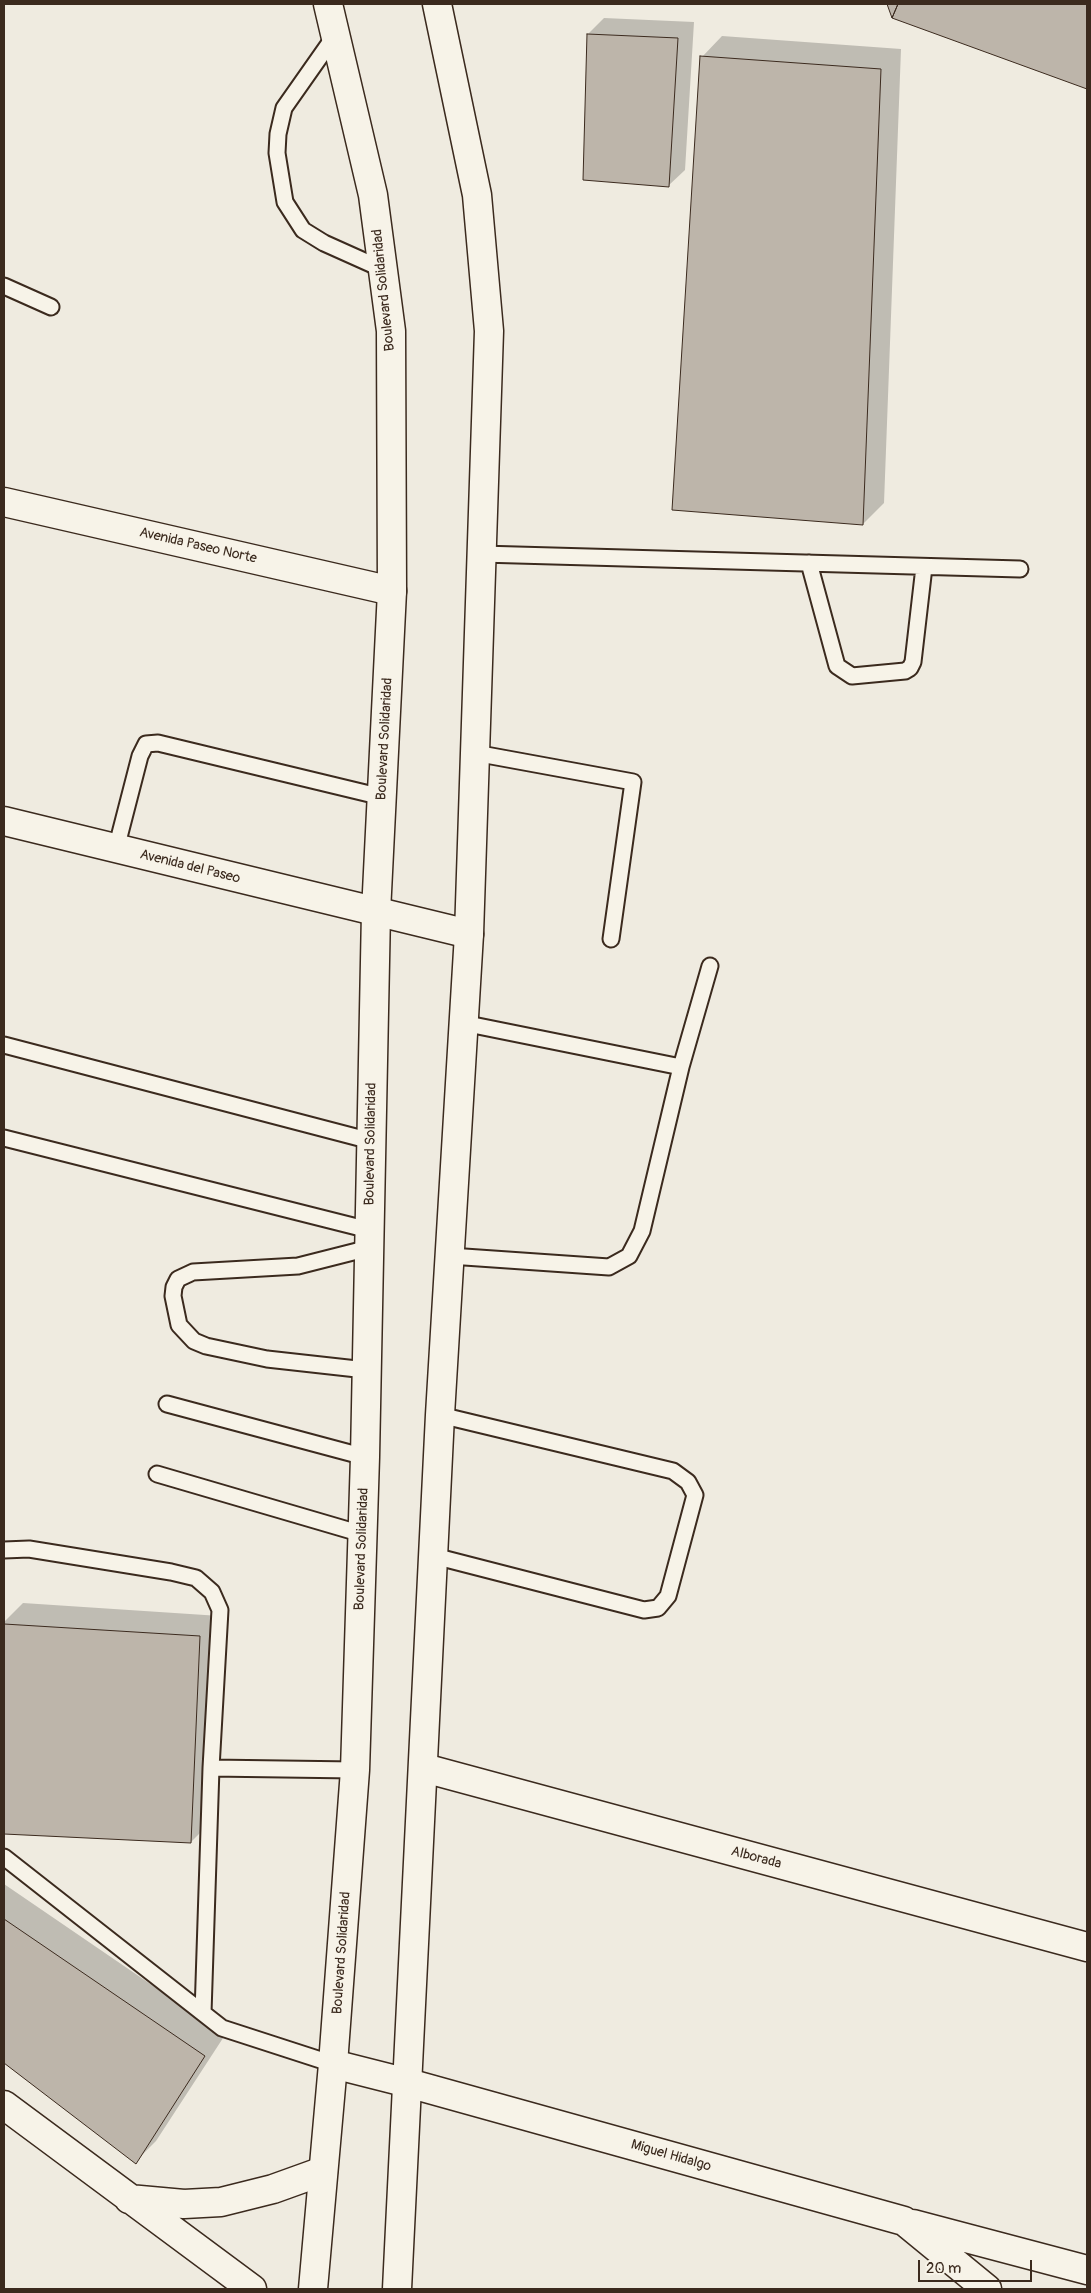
<!DOCTYPE html>
<style>
body{margin:0}
#map{position:relative;width:1091px;height:2293px;overflow:hidden;background:#efebe0;font-family:Pangolin,sans-serif}
canvas{display:block}
.frame{position:absolute;inset:0;border:5px solid #3b2a1e;pointer-events:none}
.scale{position:absolute;left:918px;top:2260px;width:114px;height:22px;box-sizing:border-box;border:2px solid #3b2a1e;border-top:0;padding-left:6px;font-size:15px;line-height:18px;white-space:nowrap;color:#3b2a1e;-webkit-text-stroke:4px #f7f3e8;paint-order:stroke}
</style>
<div id="map">
<canvas width="1091" height="2293"></canvas>
<div class="frame"></div>
<div class="scale">20 m</div>
</div>
<script>
const ctx = document.querySelector('canvas').getContext('2d');
ctx.lineJoin = 'round';
function fillPath(path, color) { ctx.fillStyle = color; ctx.fill(path, 'evenodd'); }
const poly = rows => new Path2D(rows.map(r => 'M' + r).join(''));
function strokePath(path, color, width, dash) { ctx.strokeStyle = color; ctx.lineWidth = width; ctx.lineCap = dash ? 'butt' : 'round'; ctx.setLineDash(dash || []); ctx.stroke(path); }
function drawText(font, color, halo, rows, align = 'center') {
  ctx.font = font + ' Pangolin,sans-serif'; ctx.lineWidth = 4.5; ctx.setLineDash([]); ctx.textBaseline = 'middle'; ctx.strokeStyle = halo; ctx.fillStyle = color; for (const [text, x, y, turn = 0] of rows) {
    ctx.save(); ctx.translate(x, y); ctx.rotate((+turn || 0) * Math.PI / 180); ctx.textAlign = isNaN(turn) ? turn : align; if (halo) ctx.strokeText(text, 0, 0); ctx.fillText(text, 0, 0); ctx.restore();
  }
}
fillPath(poly([
 [888,4,1087,4,1087,88,893,17],
 [604,18,694,22,685,170,668,186,588,34],
 [722,36,901,49,884,503,863,524,702,57],
 [23,1603,220,1616,212,1821,191,1842,4,1833,4,1622],
 [4,1884,225,2035,156,2141,135,2162,4,2061]
]), '#0003');
const building = poly([
 [887,4,898,4,892,18,887,4],
 [898,4,1087,4,1087,89,892,18,898,4],
 [587,34,678,38,669,187,583,180,587,34],
 [700,56,881,69,863,525,672,510,700,56],
 [4,1624,200,1636,191,1843,4,1834,4,1624],
 [4,1919,205,2056,136,2164,4,2063,4,1919]
]);
fillPath(building, '#bdb5aa');
strokePath(building, '#3b2a1e', 1);
const service = poly([
 [336,34,284,108,278,134,277,153,285,202,303,230,324,243,382,269],
 [4,286,51,307],
 [481,554,1020,569],
 [809,563,837,666,852,676,905,671,910,668,913,662,924,567],
 [475,753,633,782,611,939],
 [116,849,140,756,146,744,158,743,382,797],
 [463,1023,681,1067],
 [4,1045,371,1141],
 [4,1138,369,1230],
 [450,1256,609,1267,629,1256,642,1231,681,1067,710,966],
 [366,1370,267,1359,206,1346,194,1341,179,1325,173,1296,174,1287,178,1279,193,1272,298,1266,369,1248],
 [167,1404,365,1457],
 [157,1474,362,1534],
 [4,1550,29,1549,171,1572,196,1578,212,1592,220,1610,211,1768,203,2013],
 [434,1556,644,1610,658,1608,668,1596,695,1495,688,1482,673,1471,440,1415],
 [211,1768,355,1770],
 [4,1857,222,2028,333,2064]
]);
const minor = poly([
 [4,502,392,591],
 [4,821,469,934],
 [424,1768,1087,1947],
 [333,2064,408,2083,904,2221,987,2289],
 [4,2105,252,2289],
 [129,2199,184,2204,221,2202,273,2189,323,2171],
 [913,2224,1087,2270]
]);
const primary = poly([
 [313,2289,333,2064,355,1770,365,1457,376,912,392,591,391,331,373,195,328,4],
 [397,2289,440,1415,469,934,489,331,477,195,437,4]
]);
strokePath(service, '#3b2a1e', 19);
strokePath(minor, '#3b2a1e', 31);
strokePath(primary, '#3b2a1e', 31);
strokePath(service, '#f7f3e8', 15);
strokePath(minor, '#f7f3e8', 28);
strokePath(primary, '#f7f3e8', 28);
drawText('14px', '#3b2a1e', '#f7f3e8', [
 ["Boulevard Solidaridad",384,290,-96],
 ["Avenida Paseo Norte",198,546,13],
 ["Boulevard Solidaridad",385,739,-87],
 ["Avenida del Paseo",190,867,14],
 ["Boulevard Solidaridad",371,1144,-89],
 ["Boulevard Solidaridad",362,1549,-88],
 ["Alborada",756,1858,15],
 ["Boulevard Solidaridad",342,1953,-86],
 ["Miguel Hidalgo",671,2156,16]
]);
</script>
